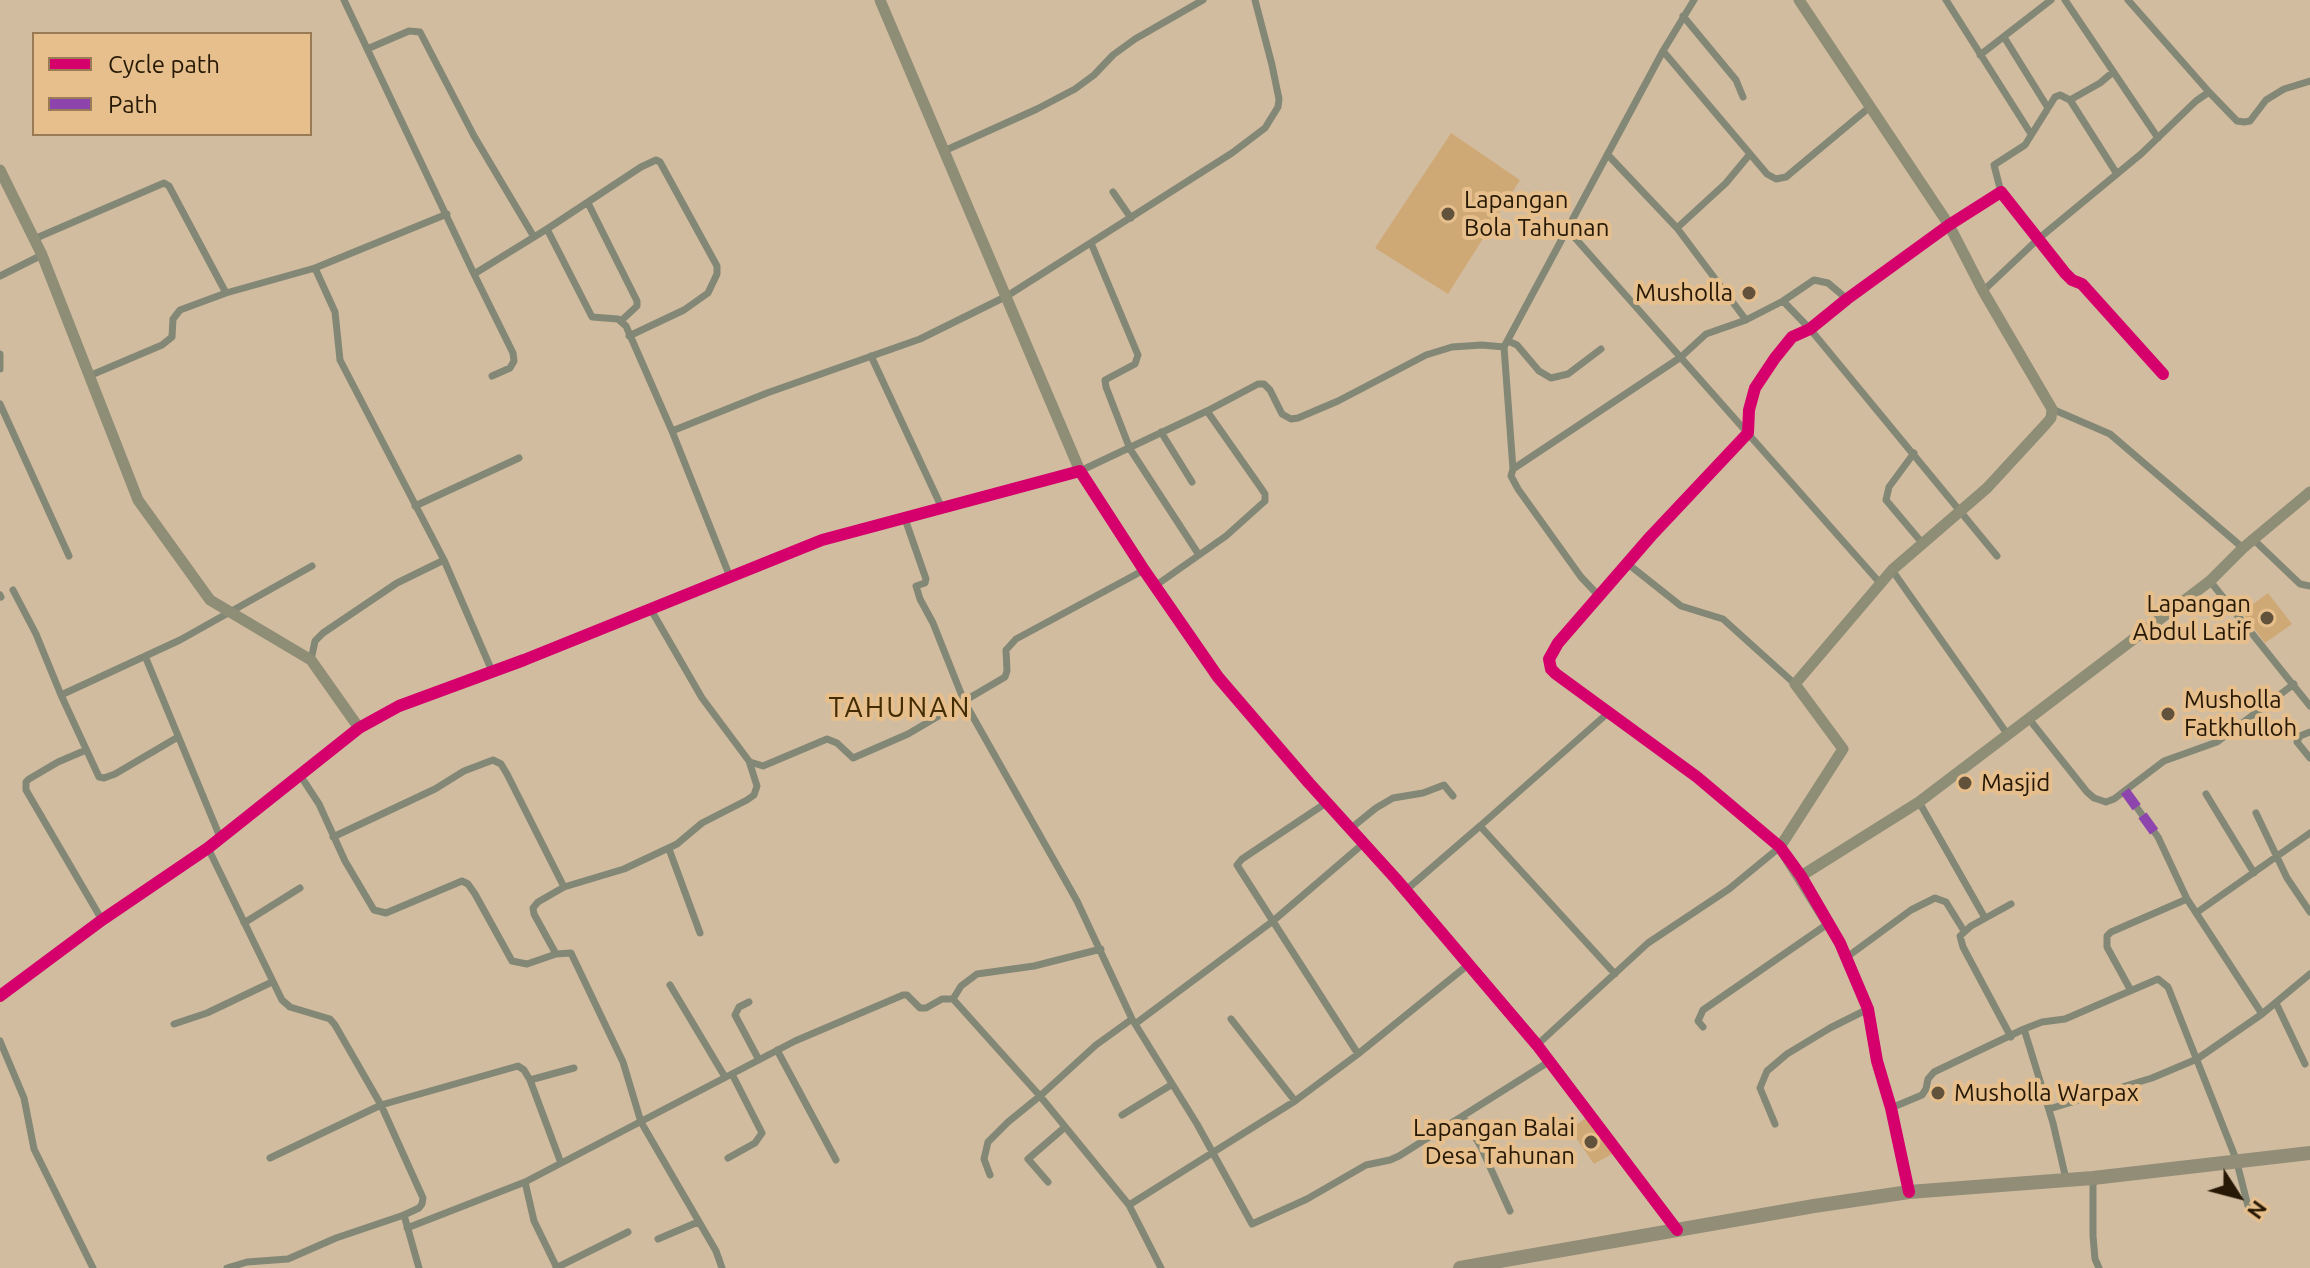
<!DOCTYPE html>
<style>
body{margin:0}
#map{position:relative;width:2310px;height:1268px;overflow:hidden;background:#d2bca0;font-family:Ubuntu,sans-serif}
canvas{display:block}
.legend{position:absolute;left:32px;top:32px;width:280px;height:104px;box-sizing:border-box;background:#e6bf8c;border:2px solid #997c56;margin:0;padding:10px 14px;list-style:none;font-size:24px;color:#261804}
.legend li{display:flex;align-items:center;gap:16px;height:40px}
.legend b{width:40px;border:2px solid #997c56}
.north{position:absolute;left:2198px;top:1156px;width:80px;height:80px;-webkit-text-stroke:6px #e6bf8c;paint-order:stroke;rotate:126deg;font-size:22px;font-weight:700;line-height:32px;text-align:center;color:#261804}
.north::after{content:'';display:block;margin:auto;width:28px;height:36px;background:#261804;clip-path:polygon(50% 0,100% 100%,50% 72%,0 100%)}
</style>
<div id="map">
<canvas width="2310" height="1268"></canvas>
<ul class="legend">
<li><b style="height:10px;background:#d6006c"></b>Cycle path</li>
<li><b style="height:10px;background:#8e44ad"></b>Path</li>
</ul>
<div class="north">N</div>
</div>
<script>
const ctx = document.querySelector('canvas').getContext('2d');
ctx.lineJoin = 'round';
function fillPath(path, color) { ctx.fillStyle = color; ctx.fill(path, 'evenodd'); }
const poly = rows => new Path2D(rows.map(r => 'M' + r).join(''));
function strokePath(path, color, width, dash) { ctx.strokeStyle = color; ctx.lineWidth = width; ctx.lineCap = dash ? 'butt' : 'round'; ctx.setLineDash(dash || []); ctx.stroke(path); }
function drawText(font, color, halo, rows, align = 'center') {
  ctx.font = font + ' Ubuntu,sans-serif'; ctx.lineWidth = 8; ctx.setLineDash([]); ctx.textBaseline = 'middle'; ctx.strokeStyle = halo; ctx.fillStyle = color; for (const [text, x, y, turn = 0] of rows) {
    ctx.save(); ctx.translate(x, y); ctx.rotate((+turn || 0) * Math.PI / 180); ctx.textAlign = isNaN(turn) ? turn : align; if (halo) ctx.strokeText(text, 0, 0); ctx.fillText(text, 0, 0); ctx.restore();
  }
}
fillPath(poly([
 [1451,133,1520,180,1448,294,1375,248],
 [2268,593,2292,624,2265,643,2242,612],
 [1586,1118,1612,1154,1594,1164,1570,1129]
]), '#cfa975');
strokePath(poly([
 [344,0,474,274,547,229,592,317,618,319,626,326,672,431],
 [1946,0,2031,134],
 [2065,0,2158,138],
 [1683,16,1736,80,1743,97],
 [2004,37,2048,108],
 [367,49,409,31,420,32,474,136,534,237],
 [1663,51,1767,174,1776,179,1786,177,1871,106],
 [1980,55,2051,0],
 [2209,92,2237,121,2244,122,2250,121,2266,100,2284,89,2310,81],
 [2070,100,2100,83,2113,72],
 [944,151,1037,109,1075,89,1094,75,1113,55,1135,39,1203,0],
 [1608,155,1677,228,1746,320],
 [1113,192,1131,218],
 [2001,192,1994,165,2025,145,2055,97,2060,95,2070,100,2117,174],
 [588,203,637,301,637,306,622,320],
 [1677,228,1726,183,1750,154],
 [547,229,641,167,656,160,660,162,717,266,717,274,708,293,684,310,629,336],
 [1568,230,1880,583],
 [34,239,164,183,169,186,226,293,315,268,447,214],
 [1091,243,1138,355,1135,364,1105,380,1106,387,1130,449,1199,555],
 [315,268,335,312,340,360,444,560,492,671],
 [474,274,513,353,514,361,510,368,492,376],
 [0,276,42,255],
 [1983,291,2037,240,2141,154,2196,101,2209,92,2128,0],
 [1783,301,1814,280,1828,283,1847,299],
 [1508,341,1517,345,1539,371,1551,378,1568,374,1601,349],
 [1504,347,1513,469],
 [0,354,0,369],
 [871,356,941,506],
 [89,376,162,345,172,337,173,319,180,310,226,293],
 [0,404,69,556],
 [2052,409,2110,434,2243,548],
 [1161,432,1192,482],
 [1914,453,1889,487,1886,500,1923,544],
 [1080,471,1207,411,1258,384,1264,384,1270,390,1282,414,1291,419,1298,418,1338,401,1426,355,1452,347,1482,345,1504,347,1663,51,1694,0],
 [415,506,519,458],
 [904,516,926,579,925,583,916,586,920,599,933,623,964,701,1077,901,1132,1019,1197,1124,1252,1224,1307,1199,1366,1165,1390,1160,1399,1156,1550,1061],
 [2254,540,2300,584,2310,586],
 [1628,564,1681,606,1723,619,1795,684],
 [1892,570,2008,735],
 [730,577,672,431,767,393,920,339,1007,296,1232,153,1265,128,1278,107,1279,99,1272,65,1255,0],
 [2210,581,2310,706],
 [1155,586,1226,536,1265,501,1265,494,1261,488,1207,411],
 [13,590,36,634,61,695,180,640,312,566],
 [0,595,1,597],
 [1599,596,1581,577,1518,489,1511,476,1513,469,1681,357,1706,334,1746,320,1783,301,1810,329,1997,556],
 [145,656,220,837],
 [311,660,315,641,323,633,397,583,444,560],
 [61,695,99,777,104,778,115,774,178,737],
 [2029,719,2087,792,2094,798,2106,802,2114,799,2164,761,2217,742,2294,684],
 [2310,732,2300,736,2297,742,2310,758],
 [86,750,58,762,29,779,26,782,26,790,102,920],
 [750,762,763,766,827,739,837,743,853,758,908,734,1005,677,1007,671,1006,650,1016,639,1144,570],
 [300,775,319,804,345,861,374,910,386,913,462,881,468,884,475,894,512,961,527,964,556,954,571,953,623,1062,641,1122,716,1251,722,1268],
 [2125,791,2158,837,2187,899,2262,1014],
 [2206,794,2254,873],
 [1919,802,1985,918],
 [1326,803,1242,859,1237,865,1358,1054],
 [2256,813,2287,878,2310,912],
 [1480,826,1609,712],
 [1350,829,1376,808,1393,798,1423,793,1444,785,1453,796],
 [333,837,435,789,464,771,493,760,501,764,507,774,564,887],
 [208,848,282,1000,290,1007,330,1019,335,1025,381,1105,423,1198,422,1204,419,1208,404,1215,419,1268],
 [669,849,700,933],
 [1406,890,1480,826,1615,974],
 [2196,913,2310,833],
 [244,923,300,888],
 [556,954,534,914,533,908,538,902,564,887,624,869,677,844,702,823,747,800,754,795,757,786,749,761,702,698,650,608],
 [1847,957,1911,910,1935,898,1946,902,1964,931],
 [670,985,725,1077],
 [2130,989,2107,947,2107,936,2111,932,2187,899],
 [953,999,961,986,977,974,1034,966,1101,949],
 [749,1002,739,1007,735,1015,759,1060],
 [2276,1003,2305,1064],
 [1231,1019,1295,1101],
 [174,1024,207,1013,272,982],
 [1135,1024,1273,921,1364,843],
 [1703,1027,1698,1021,1703,1010,1829,923],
 [2011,1037,1963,947,1960,936,1971,926,2011,904],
 [0,1041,24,1098,34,1149,93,1268],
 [1537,1045,1648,943,1729,889,1780,847,1697,777,1556,674,1548,664,1558,643,1651,536,1748,433,1749,410,1755,388,1775,358,1792,337,1810,329,1847,299,1949,225,2001,192,2065,273,2072,280,2082,284,2163,374],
 [777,1050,836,1160],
 [530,1080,574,1068],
 [1891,1108,1922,1095,1926,1089,1928,1079,1934,1072,2024,1029],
 [2049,1109,2152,1078,2197,1059,2262,1014,2310,974],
 [1122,1115,1171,1085],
 [1463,1117,1481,1147,1510,1211],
 [1775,1124,1760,1088,1767,1071,1787,1054,1830,1028,1868,1009],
 [270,1158,381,1105,518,1066,524,1070,530,1080,561,1163],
 [728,1158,755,1143,762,1133,732,1074],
 [990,1175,984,1159,988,1142,1008,1122,1040,1096,1129,1205,1161,1268],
 [2093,1178,2093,1236,2095,1259,2099,1268],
 [2066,1179,2053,1123,2024,1029,2042,1022,2065,1019,2158,979,2168,987,2236,1159,2249,1210],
 [525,1182,534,1221,557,1268],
 [1048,1182,1028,1159,1065,1127],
 [1129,1205,1295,1101,1358,1054,1469,964],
 [407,1228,525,1182,795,1041,903,995,907,995,920,1008,926,1008,942,999,953,999,1040,1096,1096,1045,1132,1019],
 [658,1239,698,1222],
 [227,1268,247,1262,288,1259,336,1238,404,1215],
 [556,1268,628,1232]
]), '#838876', 7);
strokePath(poly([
 [880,0,1080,471],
 [1799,0,1949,225,1983,291,2052,409,2051,418,2045,425,1987,488,1892,570,1795,684,1843,749,1780,847,1840,943,1868,1009,1877,1061,1891,1108,1909,1192],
 [0,170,42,255,138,500,210,600,311,660,359,728],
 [1801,876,1919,802,2210,581,2243,548,2310,492],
 [0,996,102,920,208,848,359,728,399,706,524,660,822,540,1080,471,1144,570,1218,677,1309,783,1396,879,1537,1045,1677,1230]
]), '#8e8d75', 11);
strokePath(poly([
 [1460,1268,1814,1206,1909,1192,2093,1178,2310,1153]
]), '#928d77', 14);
strokePath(poly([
 [2125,791,2158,837]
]), '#8e44ad', 10, [20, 10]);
strokePath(poly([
 [0,996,102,920,208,848,359,728,399,706,524,660,822,540,1080,471,1144,570,1218,677,1309,783,1396,879,1537,1045,1677,1230],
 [1909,1192,1891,1108,1877,1061,1868,1009,1840,943,1801,876,1780,847,1697,777,1556,674,1551,669,1549,659,1558,643,1651,536,1748,433,1749,410,1755,388,1775,358,1792,337,1810,329,1847,299,1949,225,2001,192,2065,273,2072,280,2082,284,2163,374]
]), '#d6006c', 12);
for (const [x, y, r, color] of [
 [1448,214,8,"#62513b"],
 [1749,293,8,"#62513b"],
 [2267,618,8,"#62513b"],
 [2168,714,8,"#62513b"],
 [1965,783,8,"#62513b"],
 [1938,1093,8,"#62513b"],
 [1591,1142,8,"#62513b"]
]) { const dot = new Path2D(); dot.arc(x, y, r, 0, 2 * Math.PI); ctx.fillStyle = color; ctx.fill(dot); strokePath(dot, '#e6bf8c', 3); }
drawText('24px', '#261804', '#e6bf8c', [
 ["Lapangan",1464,200],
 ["Bola Tahunan",1464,228],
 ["Musholla",1733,293,"right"],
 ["Lapangan",2251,604,"right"],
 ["Abdul Latif",2251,632,"right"],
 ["Musholla",2184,700],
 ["Fatkhulloh",2184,728],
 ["Masjid",1981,783],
 ["Musholla Warpax",1954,1093],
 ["Lapangan Balai",1575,1128,"right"],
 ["Desa Tahunan",1575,1156,"right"]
], 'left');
ctx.letterSpacing = '2px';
drawText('28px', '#432b02', '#e6bf8c', [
 ["TAHUNAN",900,708]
]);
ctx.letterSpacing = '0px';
</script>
